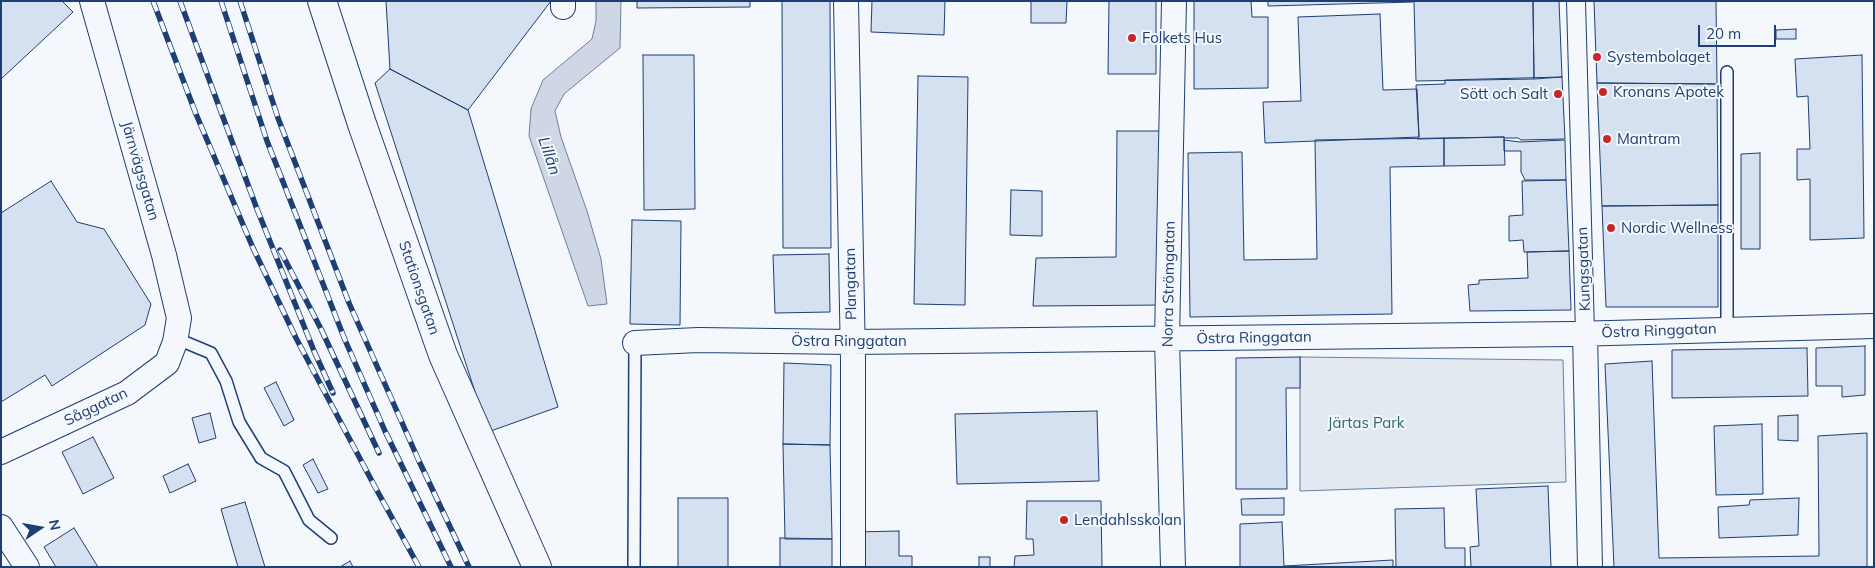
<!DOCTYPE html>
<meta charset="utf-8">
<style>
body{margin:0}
#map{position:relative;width:1875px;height:568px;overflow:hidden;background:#f4f7fb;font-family:Mulish,sans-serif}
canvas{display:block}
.frame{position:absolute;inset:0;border:2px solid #1d3f73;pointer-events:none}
.north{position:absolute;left:15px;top:503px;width:50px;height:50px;-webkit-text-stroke:4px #f4f7fb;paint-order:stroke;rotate:78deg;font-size:14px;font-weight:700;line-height:20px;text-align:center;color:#1d3f73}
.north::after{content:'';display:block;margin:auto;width:18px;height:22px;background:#1d3f73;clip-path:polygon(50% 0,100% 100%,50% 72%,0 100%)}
.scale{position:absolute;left:1698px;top:25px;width:78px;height:22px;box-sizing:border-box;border:2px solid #1d3f73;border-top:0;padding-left:6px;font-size:15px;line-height:18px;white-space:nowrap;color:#1d3f73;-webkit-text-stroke:4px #f4f7fb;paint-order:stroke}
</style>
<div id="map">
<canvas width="1875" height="568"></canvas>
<div class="frame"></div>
<div class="north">N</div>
<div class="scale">20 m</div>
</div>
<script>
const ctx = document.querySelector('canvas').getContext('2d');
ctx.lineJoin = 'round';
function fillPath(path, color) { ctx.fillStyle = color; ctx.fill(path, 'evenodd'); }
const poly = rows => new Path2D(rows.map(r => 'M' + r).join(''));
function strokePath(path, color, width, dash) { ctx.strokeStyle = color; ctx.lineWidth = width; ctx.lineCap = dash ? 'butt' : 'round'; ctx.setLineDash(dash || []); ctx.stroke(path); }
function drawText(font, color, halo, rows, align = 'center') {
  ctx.font = font + ' Mulish,sans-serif'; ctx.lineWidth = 4; ctx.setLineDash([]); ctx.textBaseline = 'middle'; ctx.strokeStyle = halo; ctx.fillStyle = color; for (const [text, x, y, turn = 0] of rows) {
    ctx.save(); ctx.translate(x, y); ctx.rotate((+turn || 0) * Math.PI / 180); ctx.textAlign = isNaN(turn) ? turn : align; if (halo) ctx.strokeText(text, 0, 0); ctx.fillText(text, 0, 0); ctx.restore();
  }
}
const green = poly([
 [1300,357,1563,360,1566,482,1300,491,1300,357]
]);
fillPath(green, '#e3e9f0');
strokePath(green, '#687fa3', 1);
const water = poly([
 [596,1,621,1,620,48,564,94,555,111,561,137,587,211,601,259,607,304,588,306,529,136,531,109,543,80,592,39,596,21,596,1]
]);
fillPath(water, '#cfd7e4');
strokePath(water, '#687fa3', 1);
const building = poly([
 [1,1,62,1,73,12,1,79,1,1],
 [386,1,551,1,468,110,390,69,386,1],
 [637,1,750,1,750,7,637,8,637,1],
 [782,1,830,1,831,248,783,248,782,1],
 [872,1,945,1,944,35,871,32,872,1],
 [1031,1,1067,1,1066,23,1031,23,1031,1],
 [1109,1,1156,1,1156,74,1108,74,1109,1],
 [1194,1,1251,1,1252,17,1268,17,1268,88,1194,89,1194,1],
 [1268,1,1413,1,1413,2,1268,6,1268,1],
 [1414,1,1533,1,1534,79,1416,81,1414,1],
 [1533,1,1559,1,1562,77,1534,79,1533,1],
 [1594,1,1716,1,1717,84,1597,83,1594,1],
 [1380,14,1383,90,1417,89,1419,137,1265,143,1263,102,1301,101,1298,17,1380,14],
 [1796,29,1796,39,1776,39,1776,30,1796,29],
 [643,55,694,55,695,209,644,210,643,55],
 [1862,55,1864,238,1810,240,1810,179,1797,180,1797,149,1810,149,1808,96,1797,97,1795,59,1862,55],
 [390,69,468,110,558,407,488,432,375,83,390,69],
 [918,76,968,77,965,305,914,304,918,76],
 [1562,77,1565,139,1521,140,1518,138,1504,138,1504,137,1417,139,1419,137,1416,85,1445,84,1445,80,1562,77],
 [1597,83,1717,84,1718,205,1602,206,1597,83],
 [1117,131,1165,131,1167,305,1033,306,1036,258,1116,257,1117,131],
 [1504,137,1505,165,1444,166,1444,138,1504,137],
 [1444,138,1444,166,1390,167,1392,314,1190,317,1188,153,1242,152,1244,260,1317,259,1315,140,1444,138],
 [1504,140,1520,142,1565,140,1566,180,1525,180,1521,172,1521,151,1504,151,1504,140],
 [1760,153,1760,249,1741,249,1741,154,1760,153],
 [1566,180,1569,251,1524,252,1523,240,1509,241,1509,216,1523,215,1522,181,1566,180],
 [51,181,77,222,104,229,151,304,145,325,52,386,45,375,1,402,1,213,51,181],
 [1011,190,1042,191,1042,236,1010,235,1011,190],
 [1718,205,1718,307,1606,307,1602,206,1718,205],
 [632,220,681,221,680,325,630,324,632,220],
 [1569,251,1571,310,1470,311,1468,285,1479,284,1479,280,1528,278,1527,252,1569,251],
 [829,254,830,312,775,313,773,255,829,254],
 [1865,346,1865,395,1842,397,1842,386,1816,386,1816,348,1865,346],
 [1807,348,1808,396,1672,398,1672,350,1807,348],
 [1300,357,1300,388,1286,388,1287,489,1236,489,1236,358,1300,357],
 [1652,361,1659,558,1819,556,1818,436,1867,433,1867,567,1614,567,1605,364,1652,361],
 [784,363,831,365,830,445,783,444,784,363],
 [276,382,294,420,284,426,264,388,276,382],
 [1097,411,1099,481,957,484,955,414,1097,411],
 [210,413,216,438,199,443,192,418,210,413],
 [1798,415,1798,441,1778,440,1778,416,1798,415],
 [1762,424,1763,494,1716,495,1714,426,1762,424],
 [93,437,114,478,83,494,62,452,93,437],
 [783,444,830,445,832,539,785,539,783,444],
 [313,459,328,489,318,493,303,465,313,459],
 [188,464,196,481,170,493,163,476,188,464],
 [1548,486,1551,567,1471,567,1470,547,1479,546,1476,489,1548,486],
 [678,498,728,498,728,567,678,567,678,498],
 [1284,498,1284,515,1242,515,1241,499,1284,498],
 [1799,498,1798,535,1719,538,1718,507,1749,505,1750,500,1799,498],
 [1027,501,1101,501,1102,567,1014,567,1015,556,1034,555,1033,539,1026,539,1027,501],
 [245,502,265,567,238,567,221,509,245,502],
 [1444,508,1445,548,1465,548,1465,567,1396,567,1395,509,1444,508],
 [1282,522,1284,566,1393,560,1393,567,1240,567,1240,524,1282,522],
 [74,528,98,567,56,567,44,547,74,528],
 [899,531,899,556,912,556,912,567,855,567,854,532,899,531],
 [780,538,832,539,832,567,780,567,780,538],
 [979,557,990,557,990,567,979,567,979,557],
 [350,561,353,567,340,567,350,561]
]);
fillPath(building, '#d5e0f0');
strokePath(building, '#1d3f73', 1);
const service = poly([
 [1727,329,1727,72],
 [175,338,211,353,226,381,239,422,261,458,284,471,309,520,331,538],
 [634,567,635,343]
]);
const pedestrian = poly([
 [1576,1,1585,333]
]);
const minor = poly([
 [563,1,563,7],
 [846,1,853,360,853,567],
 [1585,333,1590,567],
 [635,343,698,340,852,342,1572,334,1874,326],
 [1,452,127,393,167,363,175,342,179,318,164,255,92,1],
 [1,527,27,567],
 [1173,567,1167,339,1174,1]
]);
const tertiary = poly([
 [322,1,362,124,443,355,537,567]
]);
strokePath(service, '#1d3f73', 14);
strokePath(pedestrian, '#1d3f73', 20);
strokePath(minor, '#1d3f73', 26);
strokePath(tertiary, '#1d3f73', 30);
strokePath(service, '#f4f7fb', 11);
strokePath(pedestrian, '#f4f7fb', 18);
strokePath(minor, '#f4f7fb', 24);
strokePath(tertiary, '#f4f7fb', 28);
const rail = poly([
 [153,1,196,114,253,248,296,338,374,485,419,567],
 [180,1,257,209,314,351,333,393],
 [221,1,267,141,345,340,385,431,451,567],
 [240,1,278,118,349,303,419,461,469,567],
 [280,250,321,329,379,453]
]);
strokePath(rail, '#1d3f73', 5.5);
strokePath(rail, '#f4f7fb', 4, [11]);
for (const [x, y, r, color] of [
 [1132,38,5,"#c62828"],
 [1597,57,5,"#c62828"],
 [1603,92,5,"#c62828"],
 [1558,94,5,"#c62828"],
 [1607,139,5,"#c62828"],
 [1611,228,5,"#c62828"],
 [1064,520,5,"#c62828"]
]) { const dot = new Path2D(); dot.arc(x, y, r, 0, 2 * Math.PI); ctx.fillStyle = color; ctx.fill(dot); strokePath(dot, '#f4f7fb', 2); }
drawText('15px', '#1d3f73', '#f4f7fb', [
 ["Folkets Hus",1142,38],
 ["Systembolaget",1607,57],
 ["Kronans Apotek",1613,92],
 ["Sött och Salt",1548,94,"right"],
 ["Mantram",1617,139],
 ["Nordic Wellness",1621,228],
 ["Lendahlsskolan",1074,520]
], 'left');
drawText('15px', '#1d3f73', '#f4f7fb', [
 ["Järnvägsgatan",140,171,74],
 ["Kungsgatan",1584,269,-92],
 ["Plangatan",851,284,-91],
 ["Norra Strömgatan",1169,284,-89],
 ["Stationsgatan",419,288,71],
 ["Östra Ringgatan",1659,331,-2],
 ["Östra Ringgatan",1254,338,-1],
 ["Östra Ringgatan",849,341],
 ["Såggatan",96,407,-26]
]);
drawText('15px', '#2c6c60', '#f4f7fb', [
 ["Järtas Park",1366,423]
]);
drawText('italic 16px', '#1d3f73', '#f4f7fb', [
 ["Lillån",549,156,71]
]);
</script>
